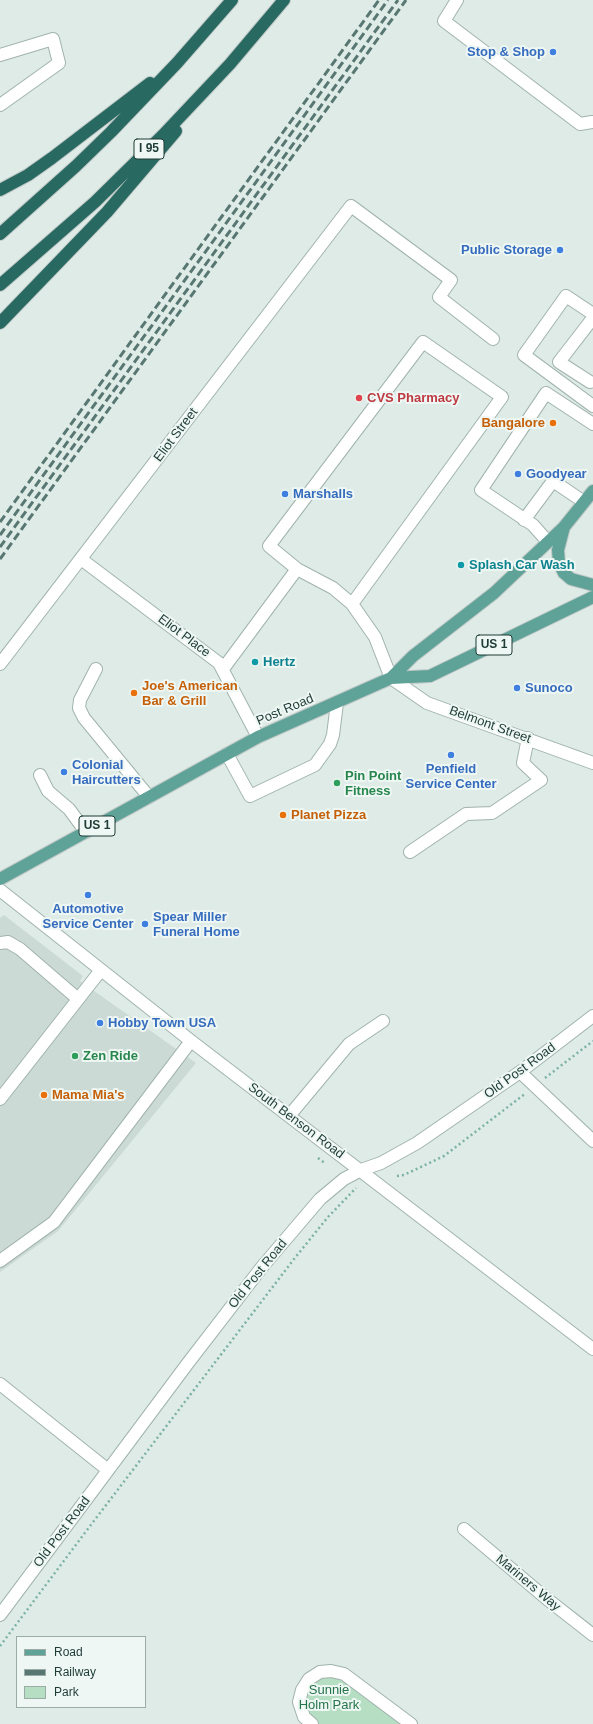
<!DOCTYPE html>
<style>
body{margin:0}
#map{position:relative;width:593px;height:1724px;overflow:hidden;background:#deebe6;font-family:Helvetica,sans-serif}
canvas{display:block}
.legend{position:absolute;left:16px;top:1636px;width:130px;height:72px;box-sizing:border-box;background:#eef7f3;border:1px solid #9baca7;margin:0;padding:5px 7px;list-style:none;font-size:12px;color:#1e3b36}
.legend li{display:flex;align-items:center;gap:8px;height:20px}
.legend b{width:20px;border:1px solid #9baca7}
</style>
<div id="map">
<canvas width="593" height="1724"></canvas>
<ul class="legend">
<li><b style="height:5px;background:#5fa398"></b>Road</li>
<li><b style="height:5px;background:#587772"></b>Railway</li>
<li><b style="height:11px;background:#b5dec3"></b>Park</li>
</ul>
</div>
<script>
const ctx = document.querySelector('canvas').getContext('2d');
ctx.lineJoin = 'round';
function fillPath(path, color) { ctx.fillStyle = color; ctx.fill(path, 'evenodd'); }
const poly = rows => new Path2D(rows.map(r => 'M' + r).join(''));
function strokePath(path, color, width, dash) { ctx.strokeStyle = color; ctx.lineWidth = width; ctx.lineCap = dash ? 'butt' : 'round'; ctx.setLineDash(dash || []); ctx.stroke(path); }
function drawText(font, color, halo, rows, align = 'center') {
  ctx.font = font + ' Helvetica,sans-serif'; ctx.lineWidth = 4; ctx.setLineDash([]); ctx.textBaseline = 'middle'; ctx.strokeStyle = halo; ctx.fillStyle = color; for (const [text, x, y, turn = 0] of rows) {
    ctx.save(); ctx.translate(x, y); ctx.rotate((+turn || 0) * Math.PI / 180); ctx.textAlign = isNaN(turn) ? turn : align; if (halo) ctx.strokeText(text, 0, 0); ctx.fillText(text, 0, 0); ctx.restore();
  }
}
fillPath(poly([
 [4,915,83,976,80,981,196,1063,58,1231,0,1272,0,918]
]), '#ccdad5');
fillPath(poly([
 [331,1671,411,1724,312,1724,304,1717,302,1690]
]), '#b5dec3');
const minor = poly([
 [457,0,444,21,580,124,592,122],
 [0,55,53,39,59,63,0,105],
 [593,314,566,296,524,355,593,406],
 [590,382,559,362,593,318],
 [524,520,553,481,584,502],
 [548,542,533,525,481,490,546,393,593,424],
 [81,559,219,663,258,737],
 [352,604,502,397,423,342,269,546,297,569,333,588,352,604,375,637,391,678,427,703,593,763],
 [0,664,351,206,451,280,439,297,493,339],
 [96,669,80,700,79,708,84,718,149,797],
 [223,669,297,569],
 [227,754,250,796,315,765,330,744,333,735,337,703],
 [40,775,48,791,69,809,86,832],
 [410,852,466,814,492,813,541,780,523,763,528,738],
 [0,890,191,1041,593,1349],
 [0,943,8,942,20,949,78,999],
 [520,1072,593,1141],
 [0,1099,101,970],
 [289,1116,349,1044,383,1021],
 [0,1261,54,1222,191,1041],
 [0,1384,108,1470],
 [464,1529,547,1599,593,1635],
 [0,1615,188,1363,262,1267,320,1199,344,1179,361,1170,381,1163,417,1143,520,1072,593,1016],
 [312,1724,304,1717,299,1702,302,1690,309,1679,320,1672,331,1671,344,1674,411,1724]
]);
const major = poly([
 [564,527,558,550,559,563,564,573,571,579,593,585],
 [391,678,413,656,494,593,564,527,593,491],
 [0,879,258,737,391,678,430,676,593,597]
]);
const highway = poly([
 [0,190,28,175,52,158,150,83],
 [0,234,76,166,111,132,177,63,232,0],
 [0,285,95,202,163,135,230,64,284,0],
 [0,323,107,212,176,131]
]);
strokePath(minor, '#a1b3ae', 14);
strokePath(major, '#c0c8c7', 14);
strokePath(highway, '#c0c8c7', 14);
strokePath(poly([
 [545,1078,593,1041],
 [318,1158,326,1164],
 [397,1176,404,1175,444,1156,526,1093],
 [0,1646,87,1530,294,1259,328,1217,356,1188]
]), '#7cb1a5', 2.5, [2, 3]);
strokePath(minor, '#fff', 12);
strokePath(major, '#5fa398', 12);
strokePath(highway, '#286961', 12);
strokePath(poly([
 [0,522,379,0],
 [0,535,388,0],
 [0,547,398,0],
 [0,559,406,0]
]), '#587772', 3, [8, 4]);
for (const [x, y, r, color] of [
 [553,52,4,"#3f7fe0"],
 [560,250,4,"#3f7fe0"],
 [359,398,4,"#e0444e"],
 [553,423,4,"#e8710a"],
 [518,474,4,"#3f7fe0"],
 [285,494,4,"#3f7fe0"],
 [461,565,4,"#0f9aa8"],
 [255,662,4,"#0f9aa8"],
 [517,688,4,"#3f7fe0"],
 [134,693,4,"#e8710a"],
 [451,755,4,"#3f7fe0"],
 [64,772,4,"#3f7fe0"],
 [337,783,4,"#2e9e5b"],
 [283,815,4,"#e8710a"],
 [88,895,4,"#3f7fe0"],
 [145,924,4,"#3f7fe0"],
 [100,1023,4,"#3f7fe0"],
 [75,1056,4,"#2e9e5b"],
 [44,1095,4,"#e8710a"]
]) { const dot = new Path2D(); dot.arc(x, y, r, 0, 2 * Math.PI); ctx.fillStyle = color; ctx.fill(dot); strokePath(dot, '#eef7f3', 1.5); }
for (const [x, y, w] of [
 [149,149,30],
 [494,645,36],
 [97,826,36]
]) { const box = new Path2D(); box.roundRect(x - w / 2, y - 10, w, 20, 3); ctx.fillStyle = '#eef7f3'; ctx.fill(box); strokePath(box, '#1e3b36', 1); }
drawText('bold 12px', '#1e3b36', null, [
 ["I 95",149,149],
 ["US 1",494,645],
 ["US 1",97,826]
]);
drawText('bold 13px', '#366cbe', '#eef7f3', [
 ["Stop & Shop",545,52,"right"],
 ["Public Storage",552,250,"right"],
 ["Goodyear",526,474],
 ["Marshalls",293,494],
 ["Sunoco",525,688],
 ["Colonial",72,765],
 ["Haircutters",72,780],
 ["Penfield",451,769,"center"],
 ["Service Center",451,784,"center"],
 ["Automotive",88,909,"center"],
 ["Service Center",88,924,"center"],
 ["Spear Miller",153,917],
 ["Funeral Home",153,932],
 ["Hobby Town USA",108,1023]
], 'left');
drawText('bold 13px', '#be3a42', '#eef7f3', [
 ["CVS Pharmacy",367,398]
], 'left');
drawText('bold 13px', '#c56008', '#eef7f3', [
 ["Bangalore",545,423,"right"],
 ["Joe's American",142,686],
 ["Bar & Grill",142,701],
 ["Planet Pizza",291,815],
 ["Mama Mia's",52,1095]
], 'left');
drawText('13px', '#1e3b36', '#eef7f3', [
 ["Eliot Street",176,435,-53],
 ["Eliot Place",184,636,37],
 ["Post Road",285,710,-23],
 ["Belmont Street",490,725,20],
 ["Old Post Road",520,1071,-36],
 ["South Benson Road",296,1121,37],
 ["Old Post Road",258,1274,-51],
 ["Old Post Road",62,1532,-53],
 ["Mariners Way",528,1583,40]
]);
drawText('bold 13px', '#0d838f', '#eef7f3', [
 ["Splash Car Wash",469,565],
 ["Hertz",263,662]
], 'left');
drawText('bold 13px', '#27864d', '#eef7f3', [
 ["Pin Point",345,776],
 ["Fitness",345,791],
 ["Zen Ride",83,1056]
], 'left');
drawText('13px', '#26744b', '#eef7f3', [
 ["Sunnie",329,1690],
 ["Holm Park",329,1705]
]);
</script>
